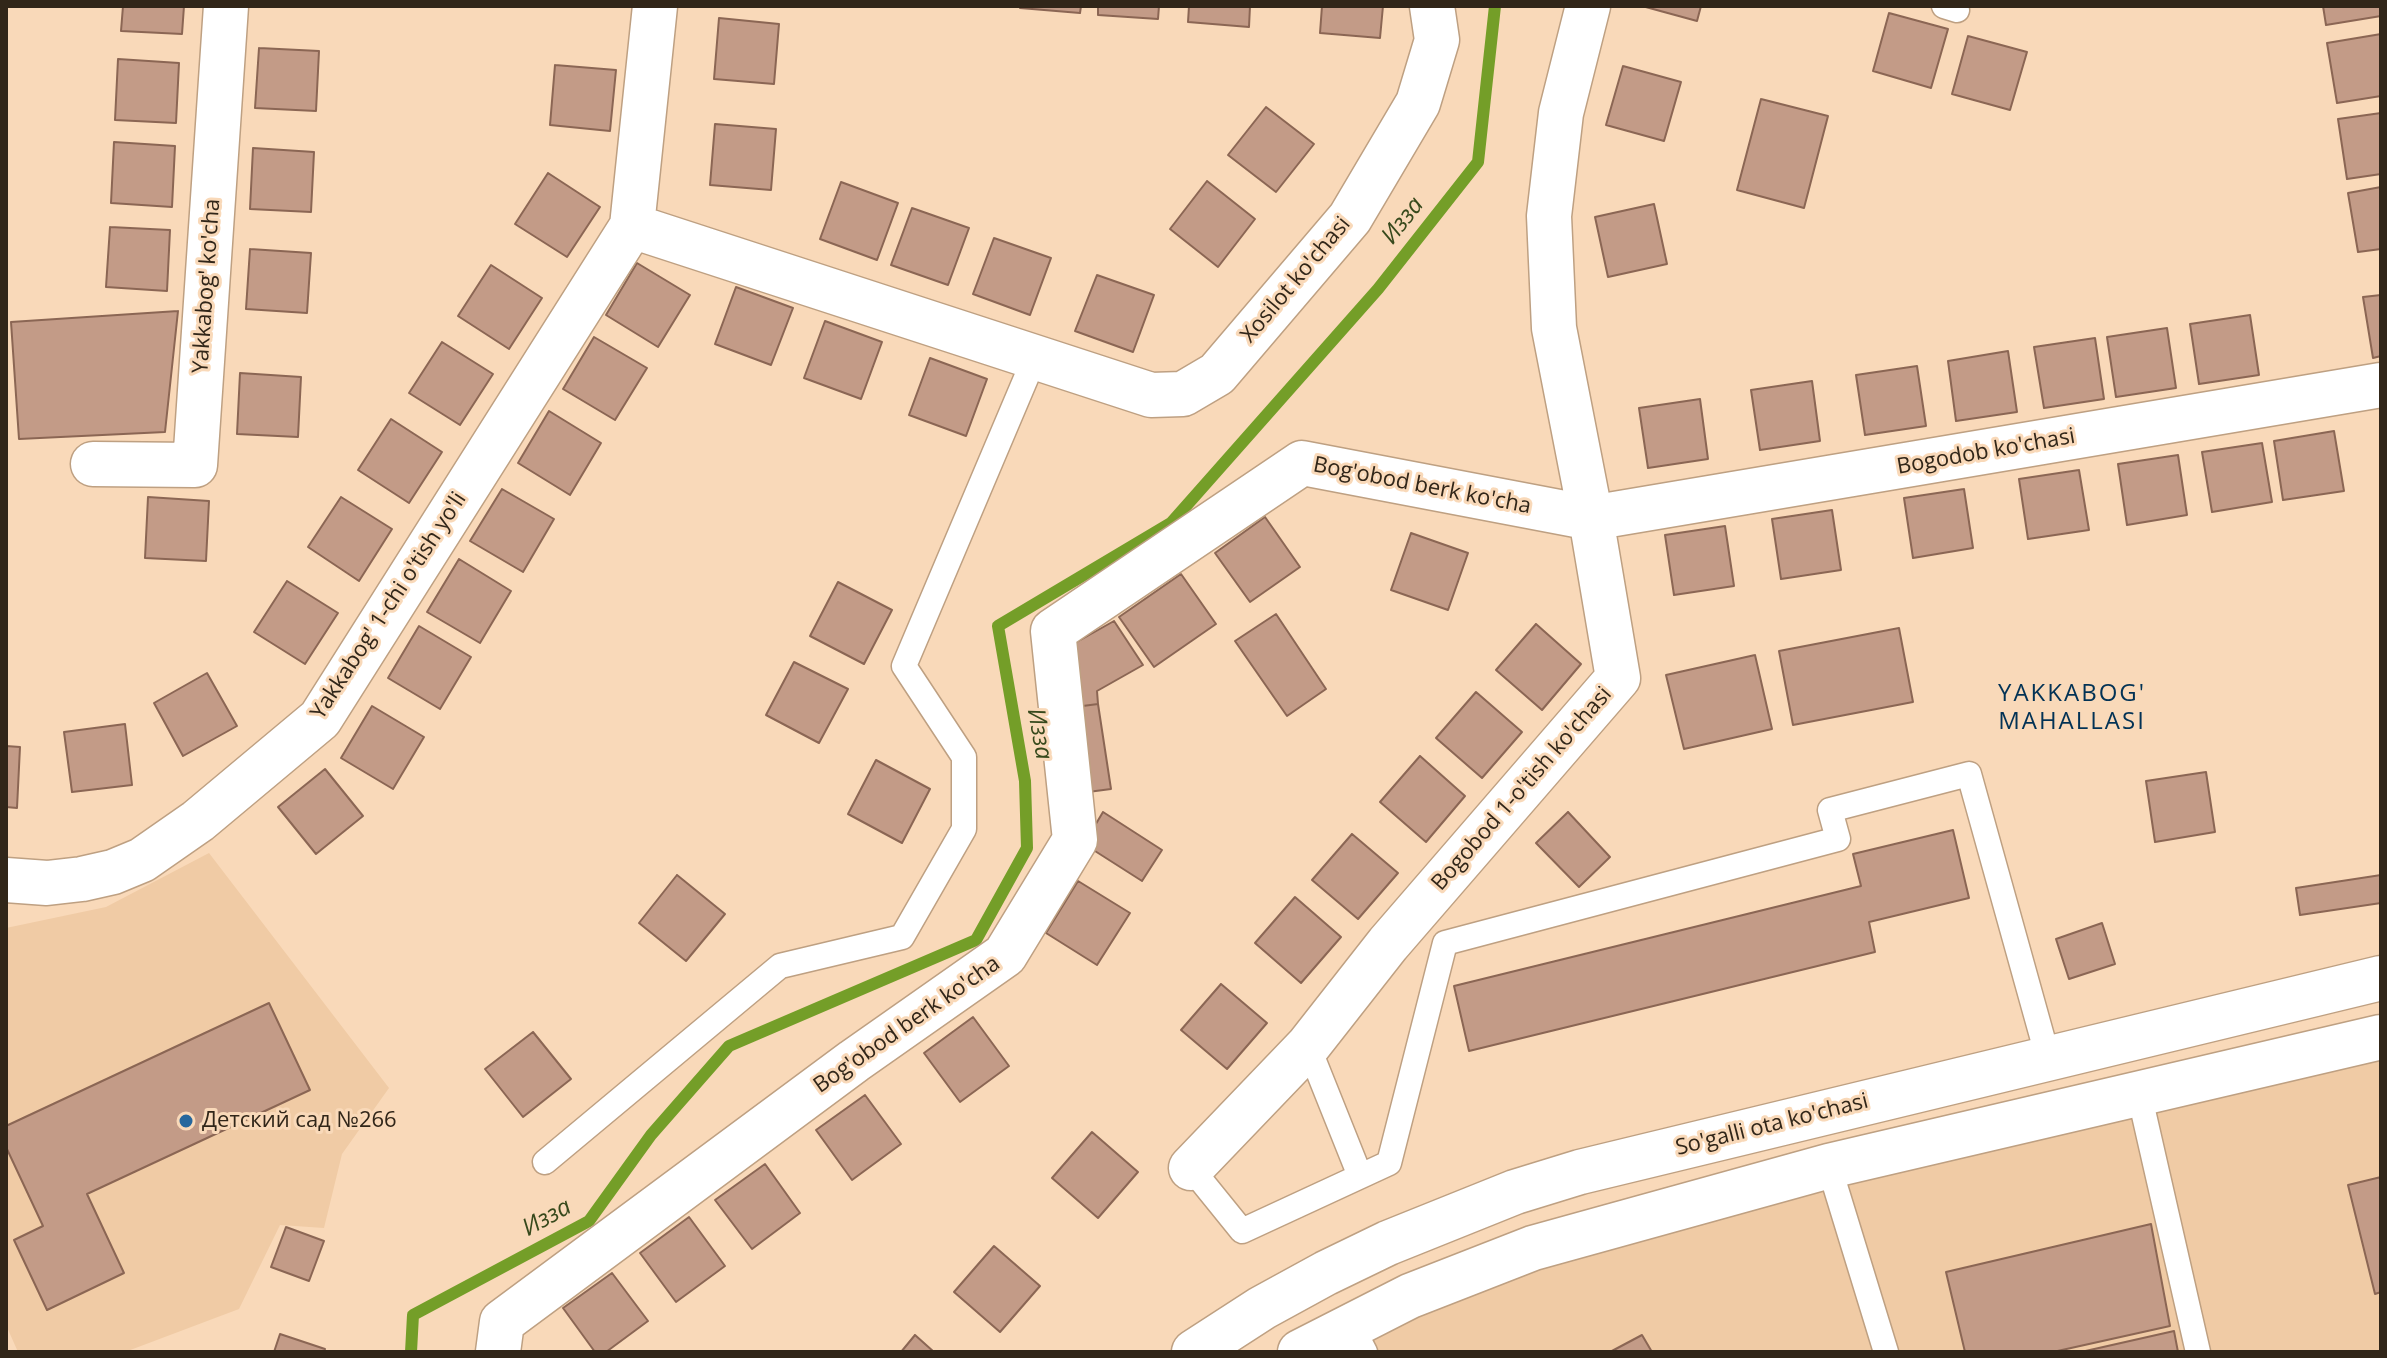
<!DOCTYPE html>
<meta charset="utf-8">
<style>
body{margin:0}
#map{position:relative;width:2387px;height:1358px;overflow:hidden;background:#f9d9b9;font-family:"Open Sans",sans-serif}
canvas{display:block}
.frame{position:absolute;inset:0;border:8px solid #312619;pointer-events:none}
</style>
<div id="map">
<canvas width="2387" height="1358"></canvas>
<div class="frame"></div>
</div>
<script>
const ctx = document.querySelector('canvas').getContext('2d');
ctx.lineJoin = 'round';
function fillPath(path, color) { ctx.fillStyle = color; ctx.fill(path, 'evenodd'); }
const poly = rows => new Path2D(rows.map(r => 'M' + r).join(''));
function strokePath(path, color, width, dash) { ctx.strokeStyle = color; ctx.lineWidth = width; ctx.lineCap = dash ? 'butt' : 'round'; ctx.setLineDash(dash || []); ctx.stroke(path); }
function drawText(font, color, halo, rows, align = 'center') {
  ctx.font = font + ' "Open Sans",sans-serif'; ctx.lineWidth = 6; ctx.setLineDash([]); ctx.textBaseline = 'middle'; ctx.strokeStyle = halo; ctx.fillStyle = color; for (const [text, x, y, turn = 0] of rows) {
    ctx.save(); ctx.translate(x, y); ctx.rotate((+turn || 0) * Math.PI / 180); ctx.textAlign = isNaN(turn) ? turn : align; if (halo) ctx.strokeText(text, 0, 0); ctx.fillText(text, 0, 0); ctx.restore();
  }
}
fillPath(poly([
 [209,853,389,1088,342,1154,324,1228,280,1225,239,1309,125,1352,18,1352,6,1325,6,928,106,907],
 [2381,1037,2381,1352,1300,1352,1410,1296]
]), '#f0cba5');
strokePath(poly([
 [411,1352,413,1315,589,1221,651,1135,729,1046,976,940,1027,848,1025,781,998,626,1171,523,1378,289,1478,162,1495,6]
]), '#749e28', 12);
const building = poly([
 [123,6,184,6,182,34,121,31,123,6],
 [1020,6,1081,6,1080,13,1020,8,1020,6],
 [1098,6,1159,6,1158,19,1098,15,1098,6],
 [1189,6,1250,6,1249,27,1188,22,1189,6],
 [1322,6,1383,6,1380,38,1320,33,1322,6],
 [1642,6,1701,6,1697,21,1642,6],
 [2323,6,2381,6,2381,16,2326,25,2323,6],
 [1889,13,1948,29,1931,88,1873,71,1889,13],
 [719,18,779,24,774,84,714,79,719,18],
 [2381,34,2381,96,2337,103,2327,43,2381,34],
 [1968,36,2027,52,2010,110,1952,94,1968,36],
 [259,48,319,51,316,111,255,108,259,48],
 [118,59,179,63,176,123,115,120,118,59],
 [555,65,616,70,610,131,550,125,555,65],
 [1623,66,1681,82,1664,141,1606,125,1623,66],
 [1761,99,1828,116,1804,208,1737,190,1761,99],
 [1266,107,1314,144,1276,192,1228,155,1266,107],
 [2381,113,2381,174,2347,179,2338,119,2381,113],
 [715,124,776,129,771,190,710,185,715,124],
 [114,142,175,146,172,207,111,203,114,142],
 [253,148,314,152,311,212,250,209,253,148],
 [548,173,600,207,567,257,515,224,548,173],
 [1207,181,1255,219,1218,267,1170,229,1207,181],
 [841,182,898,203,877,260,820,239,841,182],
 [2381,187,2381,249,2358,252,2348,193,2381,187],
 [1654,204,1667,264,1608,277,1595,217,1654,204],
 [912,208,969,228,948,285,891,265,912,208],
 [110,227,170,230,167,291,106,287,110,227],
 [994,238,1051,258,1030,315,973,294,994,238],
 [250,249,311,253,307,313,246,309,250,249],
 [637,263,690,295,658,347,606,315,637,263],
 [491,265,542,298,509,349,458,316,491,265],
 [1097,275,1154,295,1133,352,1075,331,1097,275],
 [736,287,793,308,771,365,715,344,736,287],
 [2381,295,2381,356,2373,358,2363,297,2381,295],
 [178,311,165,432,19,439,11,322,178,311],
 [2250,315,2259,375,2199,384,2190,324,2250,315],
 [825,321,882,342,861,399,804,378,825,321],
 [2167,328,2176,388,2116,397,2107,337,2167,328],
 [594,337,647,368,615,420,563,389,594,337],
 [2095,338,2104,399,2044,408,2034,347,2095,338],
 [442,342,493,374,460,425,409,393,442,342],
 [2008,351,2017,412,1956,421,1948,361,2008,351],
 [930,358,987,379,966,436,909,415,930,358],
 [1917,366,1926,426,1865,435,1856,375,1917,366],
 [240,373,301,377,298,437,237,434,240,373],
 [1812,381,1820,441,1760,450,1751,390,1812,381],
 [1700,399,1708,459,1648,468,1639,408,1700,399],
 [549,411,601,443,570,495,518,463,549,411],
 [391,419,442,452,409,503,358,470,391,419],
 [2334,431,2344,491,2283,500,2274,441,2334,431],
 [2262,443,2272,502,2212,512,2202,452,2262,443],
 [2178,455,2187,515,2127,525,2118,464,2178,455],
 [2079,470,2089,530,2028,539,2019,479,2079,470],
 [502,489,554,519,523,572,470,541,502,489],
 [1964,489,1973,548,1913,558,1904,498,1964,489],
 [148,497,209,501,206,561,145,558,148,497],
 [341,497,392,529,359,581,308,547,341,497],
 [1832,510,1841,570,1781,579,1772,519,1832,510],
 [1265,517,1300,567,1250,602,1215,553,1265,517],
 [1725,526,1734,586,1674,595,1665,535,1725,526],
 [1411,533,1468,553,1448,610,1391,590,1411,533],
 [459,559,511,591,480,643,427,612,459,559],
 [1181,574,1216,624,1154,667,1119,617,1181,574],
 [287,581,338,613,305,664,254,632,287,581],
 [838,582,892,610,864,664,810,636,838,582],
 [1276,614,1326,689,1287,716,1235,641,1276,614],
 [1114,621,1143,665,1097,691,1098,704,1075,707,1066,648,1114,621],
 [1536,624,1581,664,1542,710,1496,670,1536,624],
 [419,626,471,657,440,709,388,678,419,626],
 [1899,628,1913,702,1793,725,1779,651,1899,628],
 [1755,655,1772,729,1684,749,1666,675,1755,655],
 [794,662,848,689,819,743,766,715,794,662],
 [207,673,237,726,183,756,154,703,207,673],
 [1476,692,1522,732,1482,778,1436,738,1476,692],
 [1098,704,1111,789,1088,792,1075,707,1098,704],
 [372,706,424,737,393,789,341,758,372,706],
 [125,724,132,785,72,792,64,732,125,724],
 [6,746,20,747,17,808,6,807,6,746],
 [1420,756,1465,796,1426,842,1380,802,1420,756],
 [876,760,930,789,902,843,848,814,876,760],
 [325,769,363,816,316,854,278,807,325,769],
 [2206,772,2215,832,2155,842,2146,781,2206,772],
 [1103,812,1162,850,1142,881,1084,844,1103,812],
 [1568,812,1610,857,1579,887,1536,843,1568,812],
 [1953,830,1969,898,1869,922,1875,952,1469,1051,1454,986,1861,886,1853,854,1953,830],
 [1352,834,1398,873,1358,919,1312,880,1352,834],
 [677,875,725,914,686,961,639,923,677,875],
 [2381,875,2381,903,2300,915,2296,888,2381,875],
 [1078,881,1130,913,1097,965,1046,933,1078,881],
 [1295,897,1341,937,1301,983,1255,943,1295,897],
 [2102,923,2115,964,2069,979,2056,939,2102,923],
 [1221,984,1267,1023,1227,1069,1181,1030,1221,984],
 [269,1003,310,1090,87,1194,124,1273,47,1310,14,1240,43,1226,6,1147,6,1126,269,1003],
 [973,1017,1009,1066,960,1102,924,1053,973,1017],
 [533,1032,571,1079,523,1117,485,1069,533,1032],
 [865,1095,901,1144,852,1180,816,1130,865,1095],
 [1092,1132,1138,1172,1098,1218,1052,1178,1092,1132],
 [765,1164,800,1213,752,1249,715,1200,765,1164],
 [2381,1177,2381,1292,2375,1294,2348,1185,2381,1177],
 [689,1217,725,1266,676,1302,640,1253,689,1217],
 [2151,1224,2170,1326,2053,1352,1965,1352,1946,1272,2151,1224],
 [286,1227,324,1241,309,1281,271,1267,286,1227],
 [994,1246,1040,1286,1000,1332,954,1292,994,1246],
 [612,1273,648,1321,606,1352,595,1352,563,1308,612,1273],
 [2174,1331,2178,1352,2081,1352,2174,1331],
 [280,1334,325,1349,324,1352,274,1352,280,1334],
 [915,1335,934,1352,901,1352,915,1335],
 [1642,1335,1652,1352,1610,1352,1642,1335]
]);
fillPath(building, '#c39b87');
strokePath(building, '#8b6654', 2);
const service = poly([
 [1944,6,1957,10],
 [1308,1046,1360,1176],
 [2139,1093,2198,1352],
 [545,1162,780,966,902,937,964,829,964,757,904,666,1035,357],
 [1829,1166,1886,1352],
 [1191,1168,1242,1231,1389,1163,1445,943,1838,839,1830,810,1969,774,2048,1058],
 [1351,1325,1365,1352]
]);
const minor = poly([
 [632,226,1151,395,1183,394,1217,374,1350,218,1418,103,1437,40,1432,6],
 [93,464,195,465,226,6],
 [6,880,47,883,82,879,113,872,142,860,198,821,320,719,632,226,655,6],
 [1191,1168,1308,1046,1388,944,1618,678,1591,518,1554,328,1549,216,1561,113,1588,6],
 [498,1352,502,1322,854,1061,1005,955,1075,840,1053,631,1302,463,1591,518,2381,385]
]);
const secondary = poly([
 [1194,1352,1262,1308,1326,1273,1388,1243,1515,1192,1580,1172,2381,978],
 [1300,1352,1410,1296,1533,1248,1829,1166,2381,1037]
]);
strokePath(service, '#bea082', 27);
strokePath(minor, '#bea082', 47);
strokePath(secondary, '#bea082', 47);
strokePath(service, '#fff', 24);
strokePath(minor, '#fff', 44);
strokePath(secondary, '#fff', 44);
for (const [x, y, r, color] of [
 [186,1121,8,"#26679d"]
]) { const dot = new Path2D(); dot.arc(x, y, r, 0, 2 * Math.PI); ctx.fillStyle = color; ctx.fill(dot); strokePath(dot, '#f9d9b9', 3); }
drawText('22px', '#312619', '#f9d9b9', [
 ["Xosilot ko'chasi",1296,280,-50],
 ["Yakkabog' ko'cha",207,286,-86],
 ["Bogodob ko'chasi",1986,452,-10],
 ["Bog'obod berk ko'cha",1422,486,11],
 ["Yakkabog' 1-chi o'tish yo'li",389,606,-57],
 ["Bogobod 1-o'tish ko'chasi",1522,789,-49],
 ["Bog'obod berk ko'cha",907,1025,-35],
 ["So'galli ota ko'chasi",1772,1125,-14]
]);
drawText('22px', '#312619', '#f9d9b9', [
 ["Детский сад №266",202,1121]
], 'left');
drawText('italic 24px', '#37491c', '#f9d9b9', [
 ["Изза",1403,221,-52],
 ["Изза",1039,734,80],
 ["Изза",547,1218,-29]
]);
ctx.letterSpacing = '2px';
drawText('24px', '#023255', '#f9d9b9', [
 ["YAKKABOG'",2072,694],
 ["MAHALLASI",2072,722]
]);
ctx.letterSpacing = '0px';
</script>
